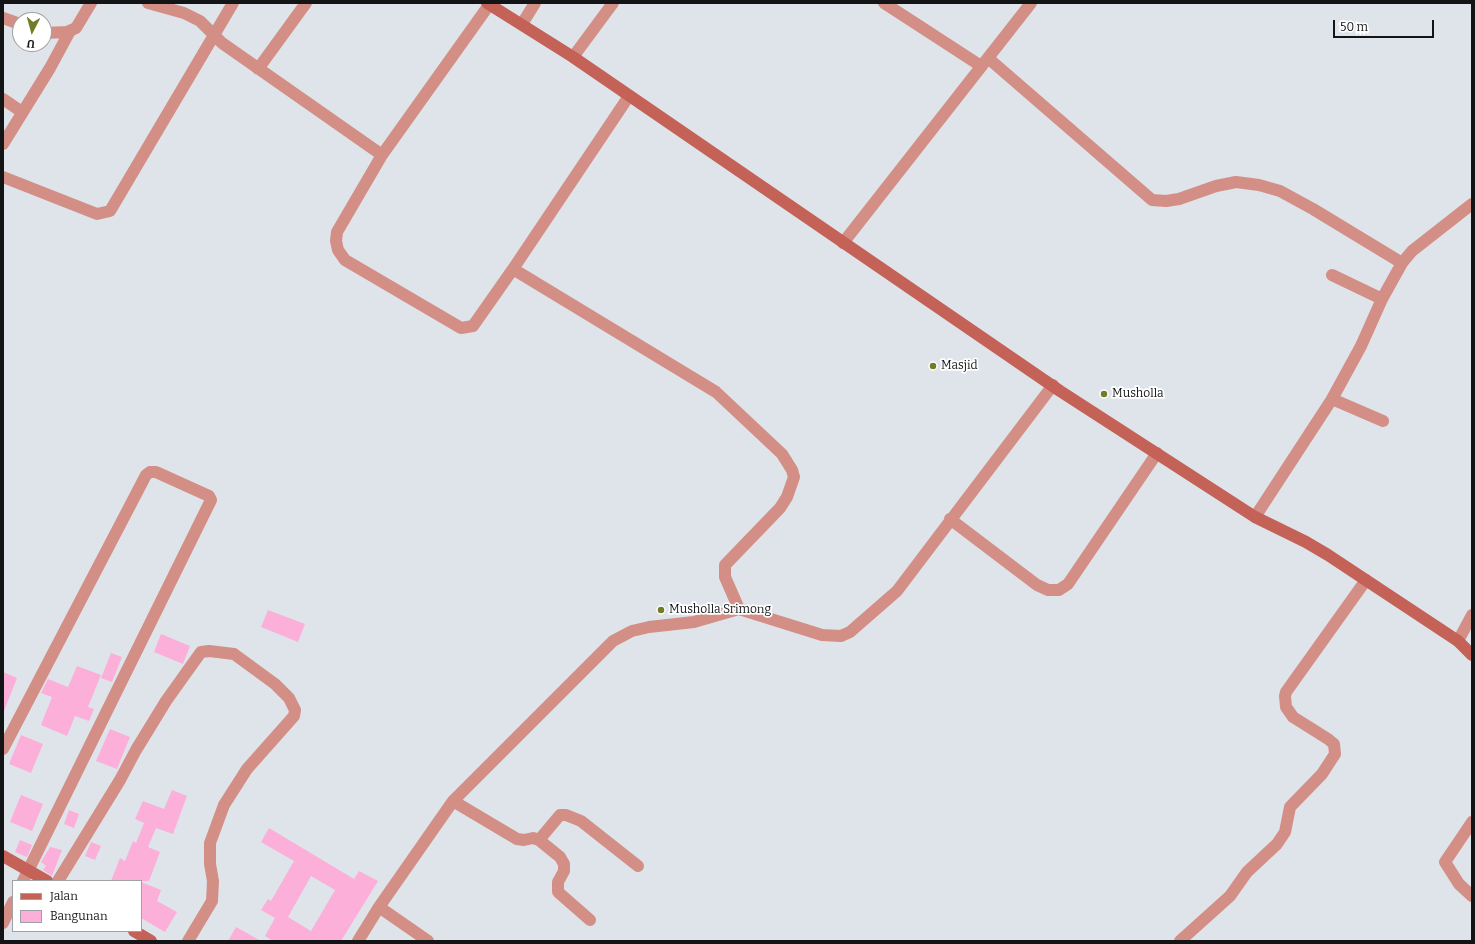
<!DOCTYPE html>
<style>
body{margin:0}
#map{position:relative;width:1475px;height:944px;overflow:hidden;background:#dfe4eb;font-family:Bitter,serif}
canvas{display:block}
.frame{position:absolute;inset:0;border:4px solid #121416;pointer-events:none}
.legend{position:absolute;left:12px;top:880px;width:130px;height:52px;box-sizing:border-box;background:#fff;border:1px solid #a0a1a2;margin:0;padding:5px 7px;list-style:none;font-size:12px;color:#121416}
.legend li{display:flex;align-items:center;gap:8px;height:20px}
.legend b{width:20px;border:1px solid #a0a1a2}
.north{position:absolute;left:12px;top:12px;width:40px;height:40px;box-sizing:border-box;background:#fff;border:1px solid #a0a1a2;border-radius:50%;rotate:186deg;font-size:11px;font-weight:700;line-height:16px;text-align:center;color:#121416}
.north::after{content:'';display:block;margin:auto;width:14px;height:18px;background:#727c27;clip-path:polygon(50% 0,100% 100%,50% 72%,0 100%)}
.scale{position:absolute;left:1333px;top:20px;width:101px;height:18px;box-sizing:border-box;border:2px solid #121416;border-top:0;padding-left:5px;font-size:12px;line-height:14px;white-space:nowrap;color:#121416;-webkit-text-stroke:3px #fff;paint-order:stroke}
</style>
<div id="map">
<canvas width="1475" height="944"></canvas>
<div class="frame"></div>
<ul class="legend">
<li><b style="height:5px;background:#c46258"></b>Jalan</li>
<li><b style="height:11px;background:#fbafd9"></b>Bangunan</li>
</ul>
<div class="north">U</div>
<div class="scale">50 m</div>
</div>
<script>
const ctx = document.querySelector('canvas').getContext('2d');
ctx.lineJoin = 'round';
function fillPath(path, color) { ctx.fillStyle = color; ctx.fill(path, 'evenodd'); }
const poly = rows => new Path2D(rows.map(r => 'M' + r).join(''));
function strokePath(path, color, width, dash) { ctx.strokeStyle = color; ctx.lineWidth = width; ctx.lineCap = dash ? 'butt' : 'round'; ctx.setLineDash(dash || []); ctx.stroke(path); }
function drawText(font, color, halo, rows, align = 'center') {
  ctx.font = font + ' Bitter,serif'; ctx.lineWidth = 3.5; ctx.setLineDash([]); ctx.textBaseline = 'middle'; ctx.strokeStyle = halo; ctx.fillStyle = color; for (const [text, x, y, turn = 0] of rows) {
    ctx.save(); ctx.translate(x, y); ctx.rotate((+turn || 0) * Math.PI / 180); ctx.textAlign = isNaN(turn) ? turn : align; if (halo) ctx.strokeText(text, 0, 0); ctx.fillText(text, 0, 0); ctx.restore();
  }
}
fillPath(poly([
 [268,610,305,624,298,642,261,627],
 [161,634,190,646,183,664,154,652],
 [111,653,122,657,112,682,101,678],
 [77,666,101,675,88,707,94,709,89,721,75,716,67,736,41,725,52,697,41,693,48,679,68,687],
 [3,672,17,678,4,711,3,711],
 [110,729,130,737,117,769,96,761],
 [21,735,43,744,31,773,9,764],
 [172,790,187,796,173,834,156,828,148,847,160,852,149,881,111,881,120,858,125,861,133,841,136,843,144,823,135,819,143,801,164,809],
 [21,795,43,804,32,831,10,822],
 [69,810,79,814,74,828,64,824],
 [269,828,354,879,359,871,378,881,341,941,273,941,265,936,275,918,261,910,268,899,271,901,294,861,261,842],
 [311,876,335,890,311,931,288,917],
 [20,840,32,845,27,857,15,852],
 [91,842,101,846,95,860,85,856],
 [50,847,62,850,52,876,43,870,46,866,41,862],
 [141,882,161,890,157,901,177,912,165,932,141,918],
 [236,927,261,941,228,941]
]), '#fbafd9');
strokePath(poly([
 [148,3,184,13,200,21,222,43,382,155],
 [884,3,981,66],
 [489,5,382,155,337,232,336,241,338,250,345,260,461,328,473,326,513,269,716,392,782,454,792,470,794,477,787,497,780,508,725,565,725,577,739,609],
 [3,18,20,24],
 [522,24,535,3],
 [44,33,67,32,76,28,91,3],
 [573,57,613,3],
 [988,58,1152,200,1166,201,1179,199,1216,186,1236,182,1259,185,1280,191,1313,209,1402,263],
 [258,69,306,3],
 [3,99,22,112],
 [3,144,50,68,70,31],
 [3,177,97,214,110,211,233,3],
 [843,243,1031,3],
 [513,269,629,96],
 [1332,275,1382,299],
 [1332,399,1383,421],
 [1255,517,1332,399,1361,346,1382,299,1402,263,1412,251,1472,204],
 [950,519,1037,585,1048,590,1059,590,1068,584,1157,453],
 [1458,641,1472,615],
 [3,749,146,475,150,472,156,472,209,496,211,500,23,881],
 [453,801,517,839,524,840,533,838,539,840,560,857,564,864,564,871,558,882,558,892,590,920],
 [1472,822,1445,862,1459,884,1472,896],
 [539,840,560,815,566,815,581,821,638,866],
 [58,881,120,780,136,750,166,701,201,652,209,651,234,654,275,684,289,698,295,710,294,716,247,769,224,805,210,843,210,864,213,881,212,901,188,941],
 [379,907,428,941],
 [3,923,13,902],
 [358,941,379,907,453,801,613,641,632,631,649,627,694,622,739,609,822,635,841,636,850,632,897,591,1053,385],
 [1180,941,1230,896,1247,872,1277,844,1285,832,1290,807,1322,774,1335,754,1334,744,1328,739,1293,717,1286,707,1285,696,1286,692,1366,580]
]), '#d38f86', 12);
strokePath(poly([
 [487,3,573,57,1060,391,1255,517,1306,542,1328,555,1458,641,1472,655],
 [3,856,47,881],
 [134,931,151,941]
]), '#c46258', 12);
for (const [x, y, r, color] of [
 [933,366,4,"#727c27"],
 [1104,394,4,"#727c27"],
 [661,610,4,"#727c27"]
]) { const dot = new Path2D(); dot.arc(x, y, r, 0, 2 * Math.PI); ctx.fillStyle = color; ctx.fill(dot); strokePath(dot, '#fff', 1.5); }
drawText('12px', '#121416', '#fff', [
 ["Masjid",941,366],
 ["Musholla",1112,394],
 ["Musholla Srimong",669,610]
], 'left');
</script>
